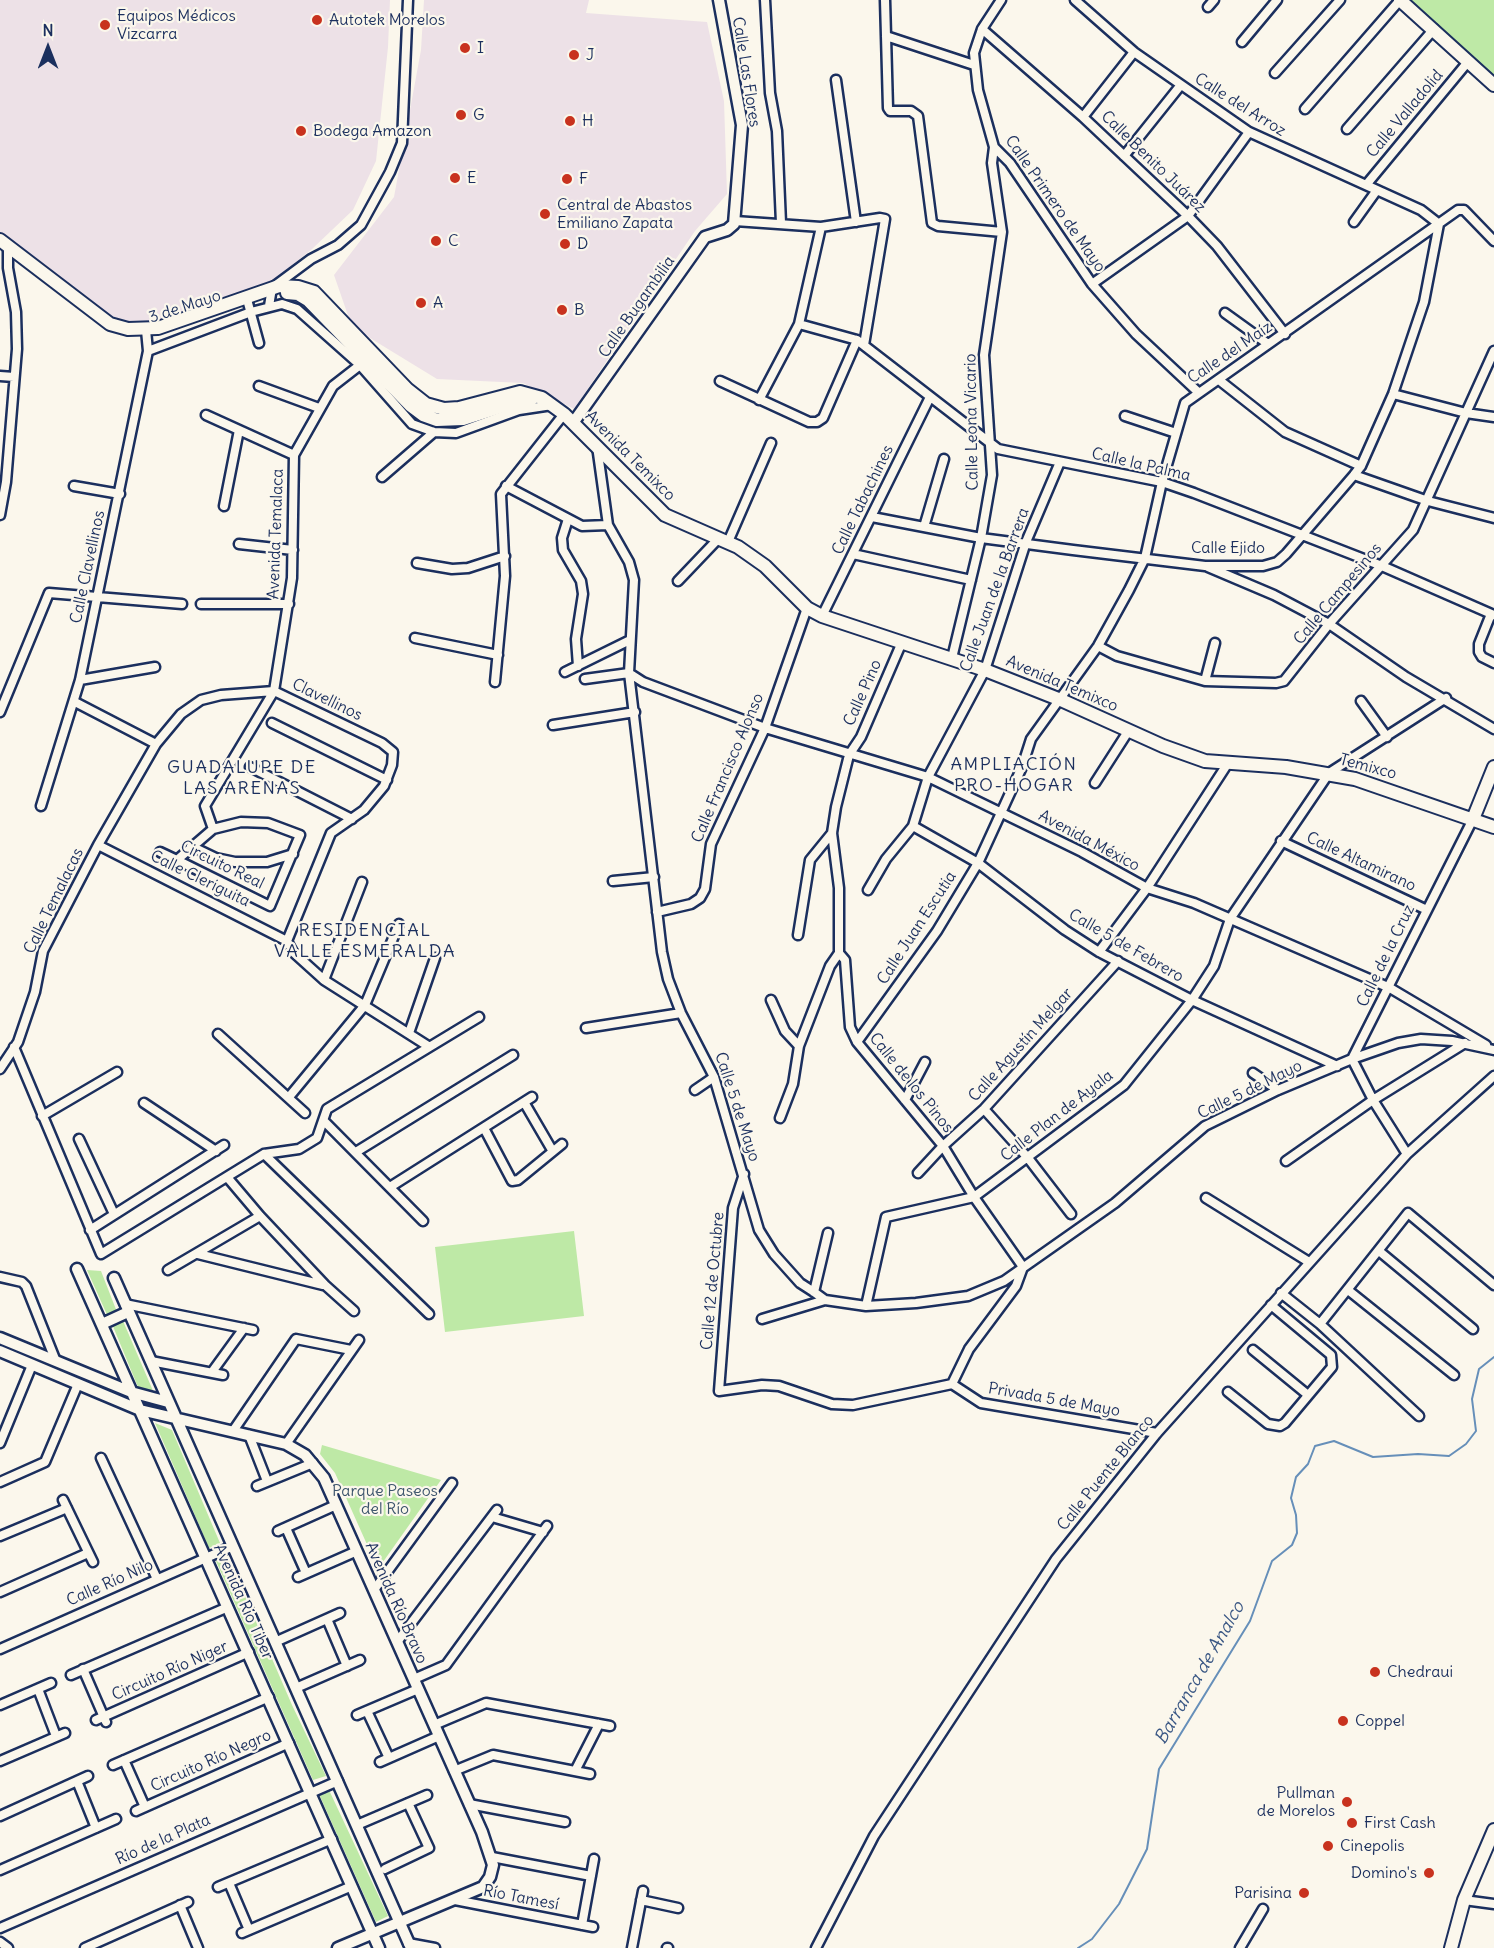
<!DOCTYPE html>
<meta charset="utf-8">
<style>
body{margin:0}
#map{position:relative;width:1494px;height:1948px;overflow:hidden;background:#fbf7ec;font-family:Delius,sans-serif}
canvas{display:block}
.north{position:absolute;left:18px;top:18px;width:60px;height:60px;-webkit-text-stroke:4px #fbf7ec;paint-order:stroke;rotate:0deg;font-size:16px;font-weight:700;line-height:24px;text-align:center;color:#1b2f5e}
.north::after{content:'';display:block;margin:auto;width:21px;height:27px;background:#1b2f5e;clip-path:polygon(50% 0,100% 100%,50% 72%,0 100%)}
</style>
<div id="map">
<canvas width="1494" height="1948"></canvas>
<div class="north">N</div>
</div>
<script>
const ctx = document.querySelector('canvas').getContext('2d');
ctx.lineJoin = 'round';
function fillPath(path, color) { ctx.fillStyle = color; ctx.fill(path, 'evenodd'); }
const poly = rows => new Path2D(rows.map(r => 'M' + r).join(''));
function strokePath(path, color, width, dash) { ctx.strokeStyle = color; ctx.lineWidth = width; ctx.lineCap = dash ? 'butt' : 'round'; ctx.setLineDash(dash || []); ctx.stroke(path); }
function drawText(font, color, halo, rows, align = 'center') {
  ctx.font = font + ' Delius,sans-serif'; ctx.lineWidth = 4.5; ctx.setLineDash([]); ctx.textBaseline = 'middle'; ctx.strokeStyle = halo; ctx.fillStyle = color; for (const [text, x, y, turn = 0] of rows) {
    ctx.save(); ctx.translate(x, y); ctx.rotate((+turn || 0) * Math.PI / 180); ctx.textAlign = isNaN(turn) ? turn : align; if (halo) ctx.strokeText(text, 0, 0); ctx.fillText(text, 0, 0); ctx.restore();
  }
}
fillPath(poly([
 [0,0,390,0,388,47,376,161,353,210,311,250,268,284,144,326,111,318,0,234],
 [424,0,589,0,586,13,707,22,724,101,727,194,695,231,574,409,523,383,437,379,352,327,334,275,394,197,421,50]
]), '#ede1e7');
fillPath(poly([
 [1407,0,1494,0,1494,76,1431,20],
 [574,1231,584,1316,445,1332,435,1247],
 [87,1270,101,1271,117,1312,108,1317],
 [123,1321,154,1393,138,1387,112,1324],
 [155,1423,172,1430,220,1543,209,1548],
 [322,1445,441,1480,378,1569,335,1473,320,1454],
 [228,1557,292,1705,326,1776,313,1780,216,1561],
 [329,1790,388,1916,376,1922,319,1794]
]), '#bee9a6');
strokePath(poly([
 [1078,1948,1092,1939,1119,1904,1147,1849,1159,1769,1250,1621,1272,1561,1292,1545,1297,1533,1296,1515,1291,1498,1296,1477,1308,1464,1315,1446,1334,1441,1373,1457,1418,1454,1449,1456,1466,1444,1476,1431,1472,1399,1479,1369,1494,1357]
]), '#668fb9', 2);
const minor = poly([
 [765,0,770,93,777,131,781,223],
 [885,0,888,108,890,111,911,111,918,116,932,223,938,226,1002,232],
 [1001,0,982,29,974,53,978,90,994,147,1010,163,1092,284,1136,334,1198,392],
 [1208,7,1214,0],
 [982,29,1083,117,1188,216,1217,246,1285,334],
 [886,36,974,65],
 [1242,42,1277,0],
 [1275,73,1340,0],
 [836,80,856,222],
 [1305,109,1400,0],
 [1083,117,1134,52],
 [1347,129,1434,29],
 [1124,156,1180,86],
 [1366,185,1467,63],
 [735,221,821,227,880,218,885,219,864,345],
 [1354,222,1377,190],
 [1092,284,1188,216,1249,132],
 [248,303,259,343],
 [269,306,272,288,311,259,338,245,361,225,390,172,402,143,408,0],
 [1225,313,1268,344],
 [799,324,857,340,998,449,1162,482,1194,493,1382,566,1494,615],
 [148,351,251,312,282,304,297,309,360,365,412,424,434,432,456,433,519,410,552,405],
 [0,376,14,377],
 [1219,380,1285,432,1361,466],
 [720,381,809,422,817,422,823,418,857,340],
 [259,386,319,408],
 [1393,394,1466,413,1494,417],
 [759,400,799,324,821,227],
 [206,415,294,455],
 [1125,416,1176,433],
 [597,446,608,525,629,562,634,580,629,673,662,952,668,979,681,1013,714,1077,759,1230,774,1254,800,1283,814,1292,825,1300,866,1306,916,1303,968,1296,1004,1281,1115,1203,1205,1126,1278,1090,1352,1059,1398,1043,1421,1039,1452,1041,1494,1050],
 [1354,475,1428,501,1494,518],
 [382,477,434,432],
 [74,486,120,494],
 [506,486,582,526,608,525],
 [224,506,239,430],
 [0,515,6,482,17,349,16,312,8,268,8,245],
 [872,517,981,538,1073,550,1205,566,1263,566,1277,562,1286,554,1354,475,1361,466,1393,394,1424,302,1439,224,1421,210,1249,132,1134,52,1075,0],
 [568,519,562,538,563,550,581,581,583,594,576,639,578,666],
 [924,527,944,459],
 [728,542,771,443],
 [239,544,293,550],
 [853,554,971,580],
 [417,563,452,569,468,568,505,556],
 [1208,567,1274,595,1329,624,1406,677,1494,729],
 [678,581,719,538],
 [201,604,289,604],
 [1491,614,1479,644,1479,652,1482,657,1494,663],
 [822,616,930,397],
 [415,638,498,655],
 [902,642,861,737,849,755,836,807,832,833,839,888,839,953,845,960,850,1027,857,1042,943,1146,974,1197,1023,1267,1016,1286,969,1349,952,1384],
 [1098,646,1117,656,1205,681,1276,683,1284,681,1329,624,1413,530,1494,351],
 [952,658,981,538,992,475,984,355,1002,232,992,163,994,147],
 [565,672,630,640],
 [585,679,629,673,643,682,765,728,928,777,1082,852,1147,888,1194,903,1390,988,1486,1045],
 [80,680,155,667],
 [1205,681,1215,643],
 [495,682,505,576,501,494,564,414],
 [1361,701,1387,737],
 [75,702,156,744],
 [0,712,49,593,182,604],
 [272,723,387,780],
 [553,725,635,712],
 [250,767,352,819],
 [1095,783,1129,730],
 [41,806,80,680,148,351,146,330],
 [913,826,978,863,1065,930,1099,952,1192,1000,1337,1066],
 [213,829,205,806,274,691,292,578,294,455,333,386,360,365],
 [1281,841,1427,910],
 [98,845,287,941],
 [191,846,216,858,235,862,267,862,293,854],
 [160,852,177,860,270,906,300,835,268,823,241,822,213,829,177,860],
 [613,881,654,877],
 [868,890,886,859,913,826,928,777,985,670,1026,542,1060,462],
 [657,912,691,904,700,898,705,889,711,844,765,728,807,608],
 [798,935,810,860,832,833],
 [287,941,293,952,324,980,428,1046],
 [1099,952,1147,888,1228,763],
 [324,980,362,882],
 [771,1000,785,1031,799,1046],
 [586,1028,681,1013],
 [409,1033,435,958],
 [218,1034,305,1113],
 [857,1042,937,931,978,863,1022,767,1031,739,1098,646,1129,590,1145,558,1162,482,1185,403,1458,210,1464,210,1494,241],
 [14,1047,101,1254,264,1154,299,1149,317,1138,327,1109,479,1017],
 [1352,1059,1473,819],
 [1352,1059,1373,1100,1407,1154],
 [0,1069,18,1042,35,992,43,951,98,845,156,744,181,714,201,700,221,695,274,691,382,743,393,752,392,765,384,786,364,810,331,833,287,941],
 [1253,1073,1278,1090],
 [695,1090,714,1077],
 [289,1097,365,1005,399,924],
 [905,1100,925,1062],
 [524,1102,552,1150],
 [144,1103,216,1151],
 [984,1109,1028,1158,1071,1214],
 [42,1116,117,1072],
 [780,1118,793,1084,799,1046,830,966,839,953],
 [324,1121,423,1221],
 [484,1128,512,1181,518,1180,562,1144],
 [79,1139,114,1214],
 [356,1152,513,1055],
 [264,1154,429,1314],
 [1286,1161,1373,1100,1465,1043],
 [918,1173,943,1146,984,1109,1118,961],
 [744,1174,733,1208,719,1391,762,1385,779,1386,832,1404,853,1405,952,1384],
 [227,1177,260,1216,325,1285,354,1311],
 [390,1187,532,1097],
 [1206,1198,1309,1262],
 [90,1230,224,1145],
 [1379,1251,1473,1329],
 [198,1254,323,1285],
 [168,1270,260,1216],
 [0,1277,22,1282,26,1286,55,1359],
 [1348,1290,1454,1375],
 [814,1292,828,1233],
 [1281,1293,1320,1324,1419,1416],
 [125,1304,253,1330],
 [866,1306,886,1217,974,1197,1124,1085,1192,1000,1214,966,1230,919,1329,773,1446,698],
 [762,1319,825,1300],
 [1320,1324,1408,1213,1494,1285],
 [1253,1350,1308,1395],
 [151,1361,223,1375],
 [212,1372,244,1328],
 [952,1384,981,1403,1157,1433],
 [1228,1392,1268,1424,1280,1426,1285,1423,1332,1367,1331,1355,1271,1305],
 [233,1431,296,1339,351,1350],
 [249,1435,267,1481],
 [0,1443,32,1365],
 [286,1444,359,1340],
 [101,1458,157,1579],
 [0,1482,45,1462,78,1384],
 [257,1486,313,1463],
 [63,1500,93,1562],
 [492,1517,543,1532],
 [286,1528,306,1573],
 [278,1531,336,1505],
 [0,1536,67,1508],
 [298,1577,357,1551],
 [374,1590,452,1483],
 [0,1592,88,1553],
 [327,1619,347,1666],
 [275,1642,340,1613],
 [397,1642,497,1510],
 [0,1649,233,1546],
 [83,1669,106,1722],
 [71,1675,228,1607],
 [414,1679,446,1665,547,1526],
 [296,1688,360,1660],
 [38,1689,56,1736],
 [0,1705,51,1683],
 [367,1711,389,1758],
 [357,1715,418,1689],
 [96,1720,249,1652],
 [434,1725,486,1703,610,1726],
 [124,1760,145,1807],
 [0,1761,65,1733],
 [380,1762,439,1736],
 [113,1765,269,1697],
 [454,1771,493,1755,590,1774],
 [575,1771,599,1724],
 [77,1781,96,1828],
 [469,1804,565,1822],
 [136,1811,289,1743],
 [0,1816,88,1776],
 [357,1825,427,1795],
 [492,1857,591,1876],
 [385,1869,429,1848,408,1803],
 [0,1870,116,1819],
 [229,1883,249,1930],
 [218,1887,332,1839],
 [455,1900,593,1927],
 [641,1900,678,1908],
 [1464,1900,1494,1904],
 [180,1905,198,1948],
 [582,1925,594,1859],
 [0,1928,338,1781],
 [242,1933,352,1886],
 [0,1942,8,1948],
 [408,1943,435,1948],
 [85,1948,188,1902],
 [632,1948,643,1891],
 [667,1948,668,1948],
 [816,1948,874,1836,1056,1559,1157,1433,1407,1154,1494,1076],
 [1240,1948,1263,1909]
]);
const tertiary = poly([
 [573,423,705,237,727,230,734,224,742,125,719,0],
 [77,1269,379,1948],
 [114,1278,411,1948],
 [102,1324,128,1312],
 [0,1338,131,1392,168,1402],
 [0,1351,140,1410,286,1444,305,1455,324,1478,482,1832,493,1865,490,1877,483,1887,338,1948]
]);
const secondary = poly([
 [1400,0,1494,85],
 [0,240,110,324,128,329,158,328,279,286,298,287,314,292,407,389,426,404,444,409,459,408,520,392,542,398,564,414,665,515,738,547,765,566,807,608,822,616,985,670,1061,700,1163,746,1205,761,1286,767,1355,779,1494,827],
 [287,293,298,294,308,300,411,406,423,415,437,420,463,419,519,401,532,399],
 [1473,819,1494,767],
 [1451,1948,1464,1900,1494,1830]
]);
strokePath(minor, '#1b2f5e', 13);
strokePath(tertiary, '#1b2f5e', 15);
strokePath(secondary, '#1b2f5e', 16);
strokePath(minor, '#fbf7ec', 8);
strokePath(tertiary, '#fbf7ec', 10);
strokePath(secondary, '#fbf7ec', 12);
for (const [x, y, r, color] of [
 [317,20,6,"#c8321e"],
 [105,25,6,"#c8321e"],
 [465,48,6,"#c8321e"],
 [574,55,6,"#c8321e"],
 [461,115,6,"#c8321e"],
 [570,121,6,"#c8321e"],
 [301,131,6,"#c8321e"],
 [455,178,6,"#c8321e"],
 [567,179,6,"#c8321e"],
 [545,214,6,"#c8321e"],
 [436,241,6,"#c8321e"],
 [565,244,6,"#c8321e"],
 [421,303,6,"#c8321e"],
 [562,310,6,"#c8321e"],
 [1375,1672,6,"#c8321e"],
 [1343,1721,6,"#c8321e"],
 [1347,1802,6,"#c8321e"],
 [1352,1823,6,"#c8321e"],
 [1328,1846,6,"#c8321e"],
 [1429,1873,6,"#c8321e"],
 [1304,1893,6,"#c8321e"]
]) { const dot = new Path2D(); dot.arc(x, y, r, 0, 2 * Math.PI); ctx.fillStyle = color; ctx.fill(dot); strokePath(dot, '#fbf7ec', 2); }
drawText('16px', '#1b2f5e', '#fbf7ec', [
 ["Equipos Médicos",117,16],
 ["Vizcarra",117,34],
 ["Autotek Morelos",329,20],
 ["I",477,48],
 ["J",586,55],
 ["G",473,115],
 ["H",582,121],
 ["Bodega Amazon",313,131],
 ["E",467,178],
 ["F",579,179],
 ["Central de Abastos",557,205],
 ["Emiliano Zapata",557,223],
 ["C",448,241],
 ["D",577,244],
 ["A",433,303],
 ["B",574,310],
 ["Chedraui",1387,1672],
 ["Coppel",1355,1721],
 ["Pullman",1335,1793,"right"],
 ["de Morelos",1335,1811,"right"],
 ["First Cash",1364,1823],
 ["Cinepolis",1340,1846],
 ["Domino's",1417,1873,"right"],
 ["Parisina",1292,1893,"right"]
], 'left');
drawText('16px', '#1b2f5e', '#fbf7ec', [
 ["Calle Las Flores",746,72,81],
 ["Calle del Arroz",1240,105,32],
 ["Calle Valladolid",1405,114,-50],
 ["Calle Benito Juárez",1153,162,44],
 ["Calle Primero de Mayo",1055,204,55],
 ["3 de Mayo",185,307,-18],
 ["Calle Bugambilia",637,307,-55],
 ["Calle del Maíz",1230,353,-34],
 ["Calle Leona Vicario",972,422,-91],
 ["Avenida Temixco",630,456,45],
 ["Calle la Palma",1141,465,13],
 ["Calle Tabachines",863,500,-64],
 ["Avenida Temalaca",276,534,-88],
 ["Calle Ejido",1228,548],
 ["Calle Clavellinos",88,567,-78],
 ["Calle Juan de la Barrera",995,590,-70],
 ["Calle Campesinos",1338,594,-50],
 ["Avenida Temixco",1062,684,23],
 ["Calle Pino",863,693,-66],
 ["Clavellinos",327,700,26],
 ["Temixco",1368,767,15],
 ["Calle Francisco Alonso",728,768,-67],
 ["Avenida México",1089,841,28],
 ["Calle Altamirano",1361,862,25],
 ["Circuito Real",222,865,26],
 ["Calle Cleriguita",200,879,26],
 ["Calle Temalacas",54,901,-64],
 ["Calle Juan Escutia",917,928,-57],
 ["Calle 5 de Febrero",1126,946,30],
 ["Calle de la Cruz",1386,956,-64],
 ["Calle Agustín Melgar",1021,1045,-48],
 ["Calle de los Pinos",911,1083,51],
 ["Calle 5 de Mayo",1250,1090,-26],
 ["Calle 5 de Mayo",737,1107,72],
 ["Calle Plan de Ayala",1057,1116,-38],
 ["Calle 12 de Octubre",713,1281,-85],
 ["Privada 5 de Mayo",1054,1400,10],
 ["Calle Puente Blanco",1106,1473,-51],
 ["Calle Río Nilo",110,1583,-24],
 ["Avenida Río Tiber",243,1602,66],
 ["Avenida Río Bravo",396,1603,66],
 ["Circuito Río Niger",170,1671,-24],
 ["Circuito Río Negro",211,1761,-24],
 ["Río de la Plata",163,1840,-24],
 ["Río Tamesí",521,1898,11]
]);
drawText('16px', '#3c546c', '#fbf7ec', [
 ["Parque Paseos",385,1491],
 ["del Río",385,1509]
]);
ctx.letterSpacing = '1.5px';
drawText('18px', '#1b2f5e', '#fbf7ec', [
 ["AMPLIACIÓN",1014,765],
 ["PRO-HOGAR",1014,786],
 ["GUADALUPE DE",242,768],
 ["LAS ARENAS",242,789],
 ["RESIDENCIAL",365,931],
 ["VALLE ESMERALDA",365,952]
]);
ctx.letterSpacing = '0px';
drawText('italic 18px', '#3a5784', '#fbf7ec', [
 ["Barranca de Analco",1200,1673,-60]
]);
</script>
